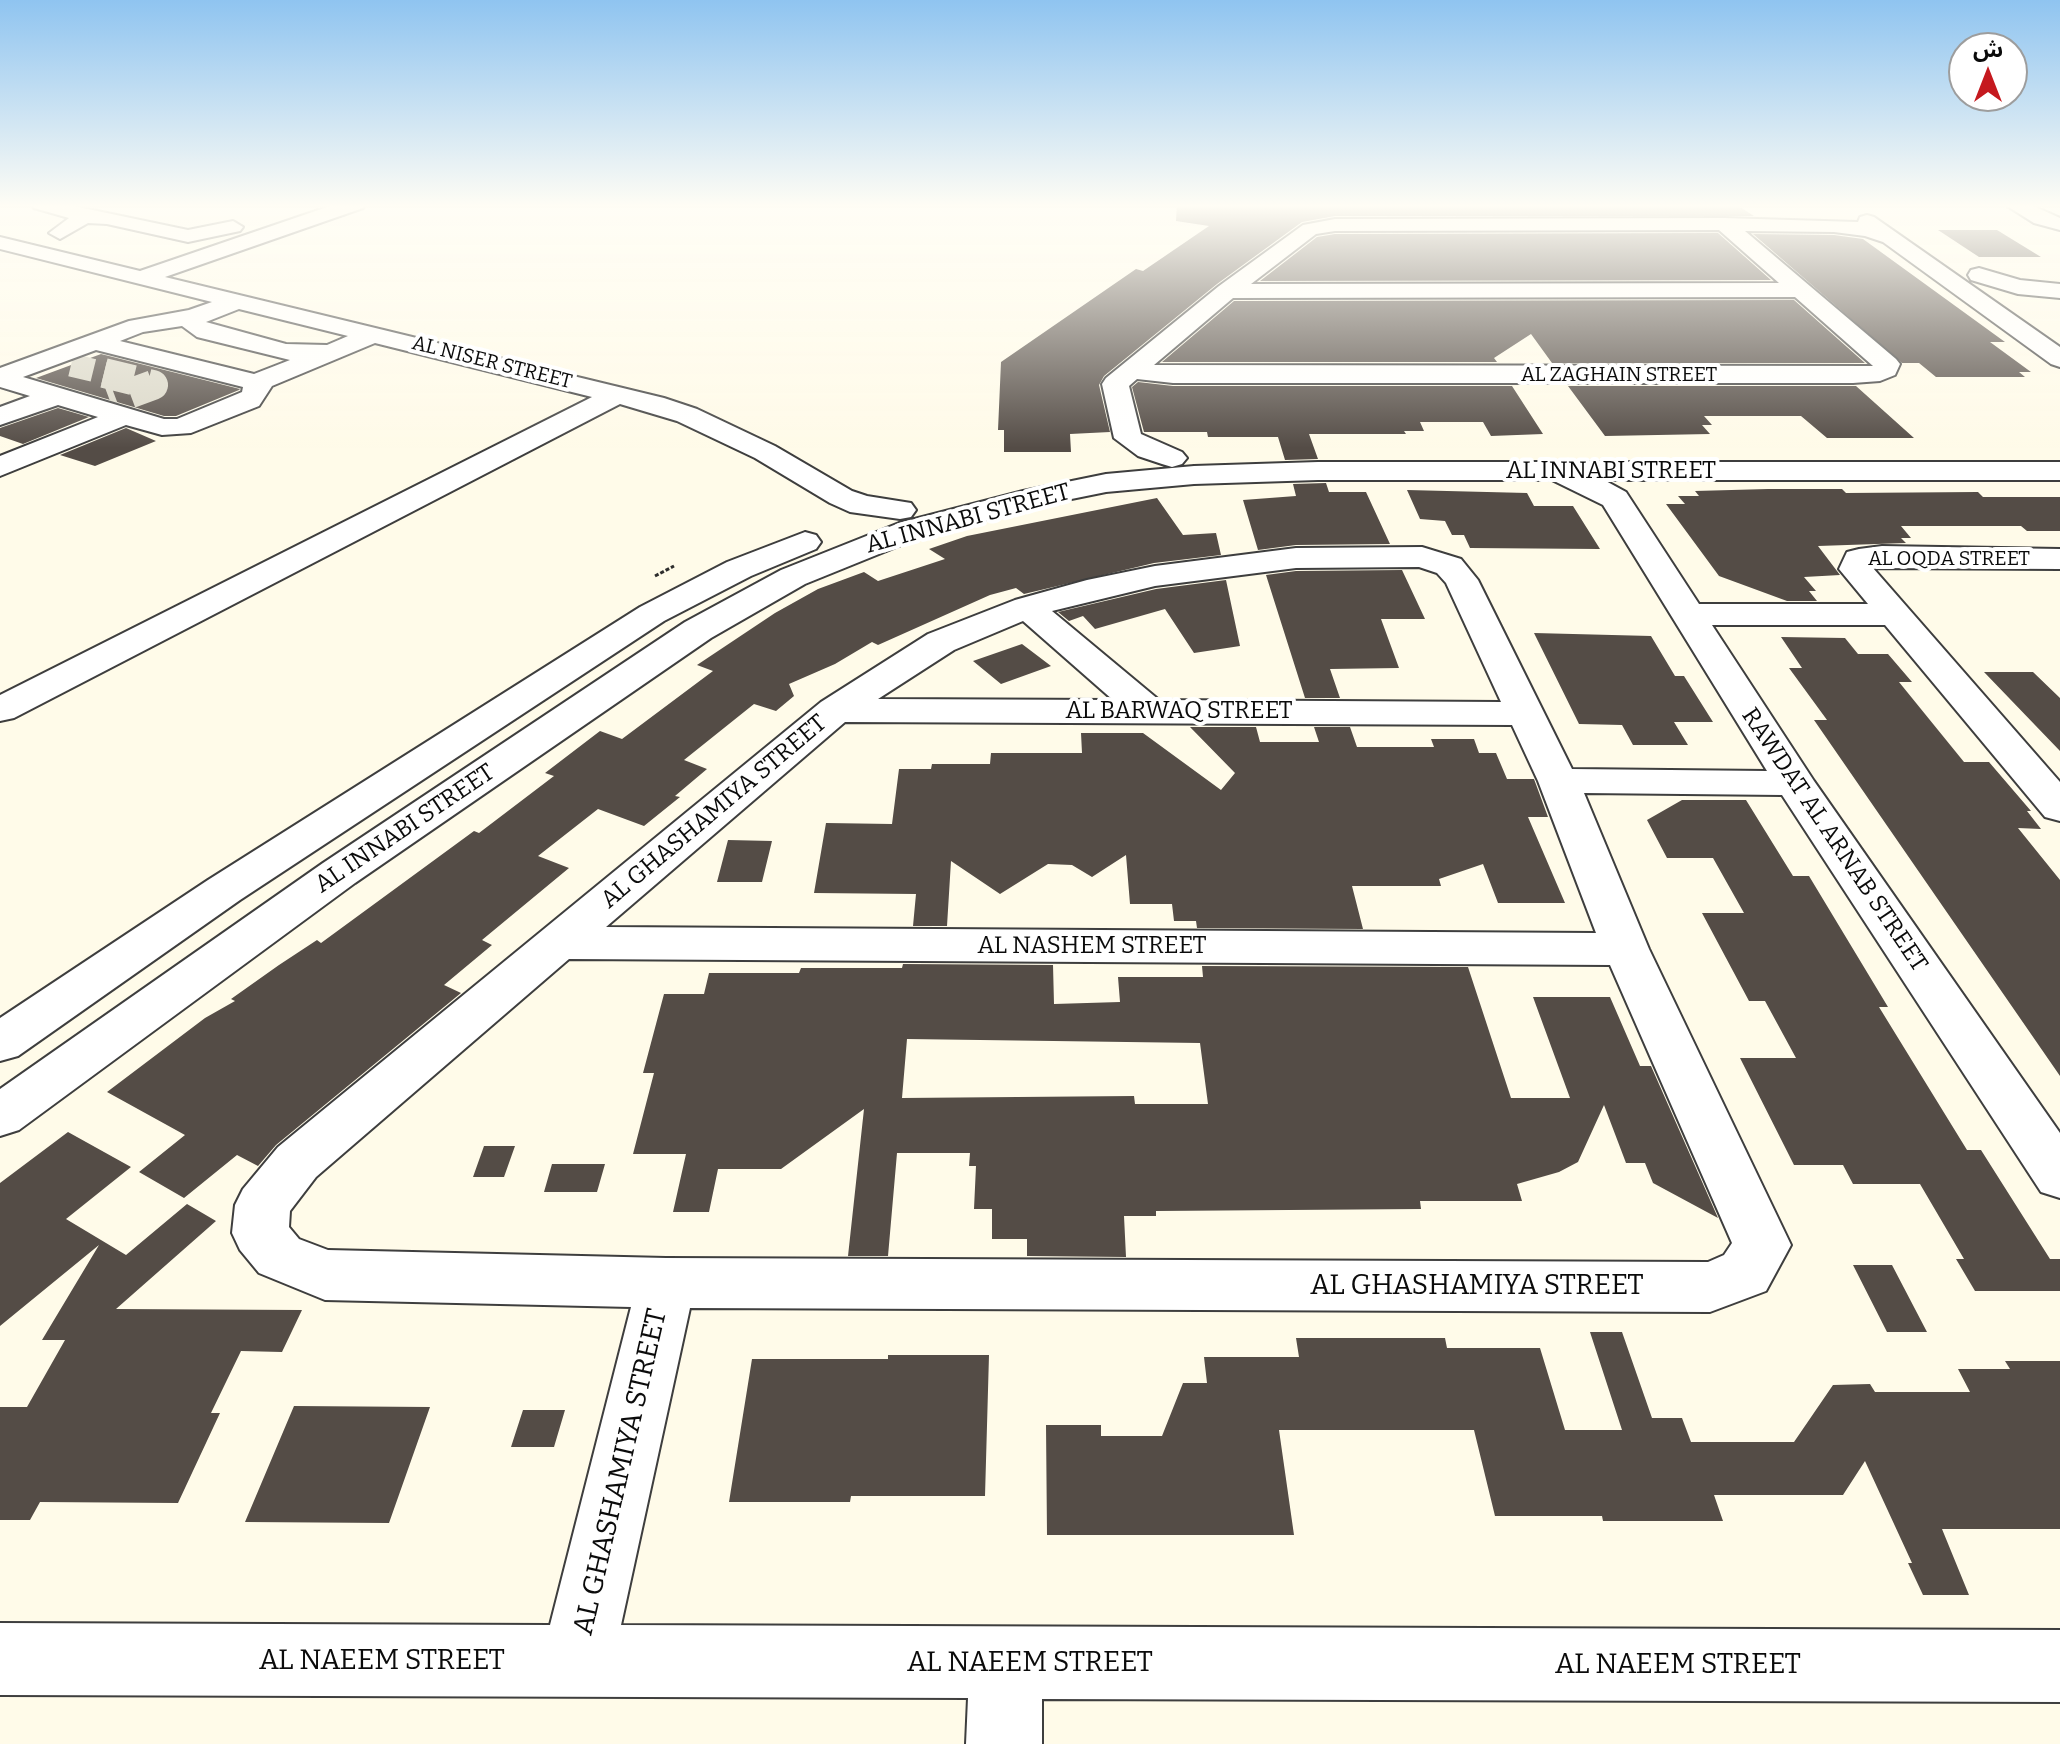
<!DOCTYPE html>
<meta charset="utf-8">
<style>
body{margin:0}
#map{position:relative;width:2060px;height:1744px;overflow:hidden;background:#fffbe9;font-family:Bitter,"Noto Sans Arabic",serif}
canvas{display:block}
.north{position:absolute;left:1948px;top:32px;width:80px;height:80px;box-sizing:border-box;background:#fff;border:2px solid #9d9d9d;border-radius:50%;rotate:0deg;font-size:22px;font-weight:700;line-height:32px;text-align:center;color:#0b0b0b}
.north::after{content:'';display:block;margin:auto;width:28px;height:36px;background:#c5191f;clip-path:polygon(50% 0,100% 100%,50% 72%,0 100%)}
</style>
<div id="map">
<canvas width="2060" height="1744"></canvas>
<div class="north">ش</div>
</div>
<script>
const ctx = document.querySelector('canvas').getContext('2d');
ctx.lineJoin = 'round';
function fillPath(path, color) { ctx.fillStyle = color; ctx.fill(path, 'evenodd'); }
const poly = rows => new Path2D(rows.map(r => 'M' + r).join(''));
function strokePath(path, color, width, dash) { ctx.strokeStyle = color; ctx.lineWidth = width; ctx.lineCap = dash ? 'butt' : 'round'; ctx.setLineDash(dash || []); ctx.stroke(path); }
function drawText(font, color, halo, rows, align = 'center') {
  ctx.font = font + ' Bitter,serif'; ctx.lineWidth = 8; ctx.setLineDash([]); ctx.textBaseline = 'middle'; ctx.strokeStyle = halo; ctx.fillStyle = color; for (const [text, x, y, turn = 0] of rows) {
    ctx.save(); ctx.translate(x, y); ctx.rotate((+turn || 0) * Math.PI / 180); ctx.textAlign = isNaN(turn) ? turn : align; if (halo) ctx.strokeText(text, 0, 0); ctx.fillText(text, 0, 0); ctx.restore();
  }
}
fillPath(poly([
 [1177,204,1735,204,1754,216,1335,216,1302,222,1217,284,1104,376,1099,385,1110,432,1070,434,1071,452,1004,452,1004,430,998,430,1001,362,1136,269,1143,271,1209,226,1176,221],
 [1938,230,1997,230,2041,257,1979,257],
 [1718,233,1771,280,1260,281,1317,237,1335,234],
 [1753,234,1834,235,1863,239,2005,342,1990,342,2031,372,2019,372,2025,377,1936,377,1919,363,1902,363],
 [1794,300,1865,363,1552,363,1531,334,1494,358,1497,362,1162,362,1234,301],
 [101,354,240,389,239,390,176,416,164,416,36,378],
 [1138,382,1173,386,1512,386,1543,434,1491,436,1483,422,1420,422,1424,431,1404,431,1406,434,1309,434,1318,459,1285,460,1278,437,1208,437,1207,432,1144,432,1132,387],
 [1568,386,1856,386,1914,438,1827,438,1801,416,1704,416,1712,425,1702,425,1710,434,1605,436],
 [58,408,89,417,23,444,0,436,0,428],
 [126,428,156,441,95,466,60,455],
 [1326,483,1329,492,1366,492,1390,544,1296,545,1258,550,1243,500,1296,496,1293,484],
 [1768,489,1842,489,1846,493,1978,492,1983,497,2060,497,2060,531,2027,531,2021,526,1901,526,1911,538,1901,538,1906,543,1818,546,1840,575,1804,577,1816,591,1809,591,1817,601,1787,601,1719,576,1666,504,1685,504,1678,496,1699,496,1695,491],
 [1407,490,1527,493,1534,506,1573,506,1600,549,1470,548,1464,535,1452,535,1445,521,1420,519],
 [1157,498,1183,535,1216,533,1221,555,1154,563,1024,594,1016,588,990,595,878,645,872,642,835,664,789,684,794,696,776,711,754,704,684,760,707,769,675,796,680,797,644,826,598,809,538,856,569,868,482,940,492,945,444,985,461,993,276,1145,258,1166,237,1155,184,1198,139,1172,185,1135,107,1092,205,1018,235,1001,231,999,279,965,317,940,321,943,474,831,479,833,554,776,545,773,600,731,622,739,713,671,697,665,775,613,818,589,864,572,878,581,945,559,929,549,967,536],
 [1402,570,1425,619,1381,619,1399,668,1330,669,1340,698,1305,698,1266,575,1296,571],
 [1226,580,1240,646,1194,653,1165,609,1095,629,1083,616,1069,621,1058,612,1156,589],
 [1534,633,1651,636,1675,676,1684,676,1713,722,1674,722,1688,745,1633,745,1622,725,1579,724],
 [1781,637,1845,638,1858,654,1888,654,1912,682,1899,682,1964,762,1989,762,2031,811,2027,811,2041,829,2018,828,2060,880,2060,1076,1814,720,1827,720,1789,668,1802,668],
 [1022,644,1051,666,1001,684,973,661],
 [1984,672,2033,672,2060,698,2060,751],
 [1190,727,1256,727,1260,742,1319,742,1314,727,1350,727,1357,747,1434,747,1431,739,1474,739,1479,753,1496,753,1507,779,1534,779,1548,817,1528,817,1565,903,1498,903,1483,864,1439,879,1441,886,1352,886,1363,929,1197,928,1196,921,1174,921,1172,904,1130,904,1126,855,1092,877,1072,865,1048,864,1000,894,951,861,947,926,913,926,916,894,814,893,826,823,892,824,899,769,931,769,932,764,990,764,991,753,1082,753,1081,733,1143,733,1221,790,1235,773],
 [1682,800,1746,800,1793,876,1809,876,1888,1007,1879,1007,1967,1150,1981,1150,2050,1259,2060,1259,2060,1291,1975,1291,1956,1259,1964,1259,1920,1184,1853,1184,1843,1165,1794,1165,1740,1058,1796,1058,1765,1001,1749,1001,1702,913,1744,913,1713,858,1667,858,1647,820],
 [728,840,772,841,762,882,717,882],
 [903,964,1053,965,1054,1004,1120,1002,1118,977,1203,977,1202,966,1468,967,1511,1098,1570,1098,1533,997,1610,997,1640,1066,1651,1066,1718,1218,1653,1183,1645,1163,1626,1163,1604,1105,1578,1162,1559,1172,1517,1184,1522,1201,1420,1201,1421,1209,1156,1211,1156,1216,1124,1216,1126,1257,1027,1256,1027,1239,992,1239,992,1209,974,1209,976,1166,969,1166,970,1153,897,1153,888,1256,848,1256,864,1109,781,1169,718,1169,709,1212,673,1212,686,1154,633,1154,654,1073,643,1073,664,994,704,994,709,973,799,973,801,968,902,968],
 [907,1039,1200,1043,1208,1104,1135,1104,1134,1096,902,1098],
 [68,1132,131,1167,66,1219,126,1255,187,1204,216,1221,116,1309,302,1310,282,1352,241,1351,211,1413,220,1413,178,1503,40,1502,30,1520,0,1520,0,1407,27,1407,65,1340,42,1340,99,1245,0,1326,0,1183],
 [484,1146,515,1146,504,1177,473,1177],
 [552,1164,605,1164,597,1192,544,1192],
 [1853,1265,1892,1265,1927,1332,1887,1332],
 [1590,1332,1622,1332,1652,1418,1682,1418,1691,1442,1794,1442,1833,1385,1870,1384,1875,1392,1970,1392,1958,1369,2010,1369,2005,1361,2060,1361,2060,1529,1942,1529,1969,1595,1923,1595,1908,1563,1912,1563,1865,1461,1843,1495,1714,1495,1723,1521,1603,1521,1602,1516,1495,1516,1474,1430,1279,1430,1294,1535,1047,1535,1046,1425,1101,1425,1101,1436,1162,1436,1183,1383,1207,1383,1204,1357,1299,1357,1296,1338,1445,1338,1447,1348,1540,1348,1565,1430,1622,1430],
 [888,1355,989,1355,985,1496,851,1496,850,1502,729,1502,752,1359,888,1359],
 [294,1406,430,1407,389,1523,245,1522],
 [523,1410,565,1410,554,1447,511,1447]
]), '#544c46');
strokePath(poly([
 [71,365,112,375]
]), '#dad7c8', 23, [23, 11]);
strokePath(poly([
 [104,373,153,385,110,401]
]), '#dad7c8', 30, [30, 15]);
const minor = poly([
 [31,204,64,204,188,230,233,221,243,227,240,231,188,242,107,224,88,223,60,239,49,233,69,218,34,208,31,204],
 [336,204,366,204,363,208,165,277,664,398,697,409,775,446,852,491,867,496,911,503,916,510,911,517,900,519,850,512,830,503,755,458,677,421,620,404,14,718,0,721,0,695,592,397,375,343,272,386,259,406,191,433,162,435,126,425,0,476,0,456,98,417,58,405,0,425,0,407,30,396,0,387,0,368,129,321,189,310,212,302,0,249,0,237,140,271,336,204],
 [239,309,348,336,327,345,286,344,206,322,239,309],
 [182,326,197,337,290,360,254,374,120,341,143,332,182,326],
 [96,350,243,387,242,392,177,419,164,419,23,377,96,350],
 [2004,204,2029,204,2060,218,2060,230,2034,223,2004,204],
 [1867,215,1874,217,2060,347,2060,367,2051,364,1883,242,1865,236,1834,232,1745,231,1896,359,1900,364,1895,375,1880,381,1853,383,1173,383,1137,379,1129,386,1141,434,1182,452,1187,458,1182,464,1172,467,1162,464,1138,456,1114,438,1102,384,1106,378,1219,286,1303,225,1335,219,1724,218,1858,222,1860,217,1867,215],
 [1719,230,1779,283,1251,284,1316,234,1335,231,1719,230],
 [1795,297,1873,366,1154,365,1233,298,1795,297],
 [1979,268,2020,280,2060,284,2060,298,2018,294,1971,280,1968,275,1971,270,1979,268],
 [1318,462,2060,462,2060,480,1604,480,1626,492,1699,604,1868,604,1839,569,1847,552,1859,549,1882,546,2060,549,2060,569,1873,568,2060,782,2060,821,2045,817,1885,625,1712,625,1814,781,2060,1133,2060,1198,2041,1192,1782,795,1584,793,1649,949,1791,1245,1766,1291,1710,1312,690,1308,621,1625,2060,1630,2060,1702,1042,1699,1042,1744,966,1744,968,1698,0,1695,0,1623,550,1625,631,1307,325,1300,259,1273,240,1250,232,1233,235,1205,243,1189,278,1147,821,702,928,634,1015,600,1087,580,1155,566,1296,548,1422,547,1461,559,1478,580,1572,769,1767,771,1603,505,1552,480,1318,480,1194,484,1106,492,1027,508,921,537,805,584,711,638,355,883,19,1130,0,1136,0,1089,323,863,685,622,781,570,899,523,1023,491,1106,474,1194,466,1318,462],
 [1419,567,1437,573,1446,583,1501,702,1159,700,1052,611,1155,586,1296,568,1419,567],
 [1023,621,1113,700,878,699,954,650,1023,621],
 [845,722,1512,725,1538,781,1596,933,606,927,845,722],
 [569,959,1610,965,1732,1243,1724,1255,1708,1262,666,1258,328,1250,299,1239,289,1227,290,1211,316,1177,569,959],
 [805,532,816,535,821,542,816,549,751,576,664,621,240,900,18,1056,0,1061,0,1018,208,880,640,607,727,562,805,532]
]);
strokePath(minor, '#3e3e3e', 4);
strokePath(poly([
 [655,576,674,566]
]), '#2d2d2d', 3, [4, 2]);
fillPath(minor, '#fff');
const sky = ctx.createLinearGradient(0, 0, 0, 448);
sky.addColorStop(0, '#8fc4f0');
sky.addColorStop(0.46, '#fffdf5');
sky.addColorStop(1, '#fffdf500');
ctx.fillStyle = sky;
ctx.fillRect(0, 0, 2060, 448);
drawText('20px', '#0b0b0b', '#fff', [
 ["AL NISER STREET",492,363,14],
 ["AL ZAGHAIN STREET",1619,375],
 ["AL OQDA STREET",1949,559]
]);
drawText('24px', '#0b0b0b', '#fff', [
 ["AL INNABI STREET",1611,471],
 ["AL INNABI STREET",968,519,-15],
 ["AL BARWAQ STREET",1179,711],
 ["AL GHASHAMIYA STREET",714,812,-40],
 ["AL INNABI STREET",405,829,-34],
 ["RAWDAT AL ARNAB STREET",1834,840,56],
 ["AL NASHEM STREET",1092,946]
]);
drawText('28px', '#0b0b0b', '#fff', [
 ["AL GHASHAMIYA STREET",1477,1286],
 ["AL GHASHAMIYA STREET",621,1472,-77],
 ["AL NAEEM STREET",382,1661],
 ["AL NAEEM STREET",1030,1663],
 ["AL NAEEM STREET",1678,1665]
]);
</script>
